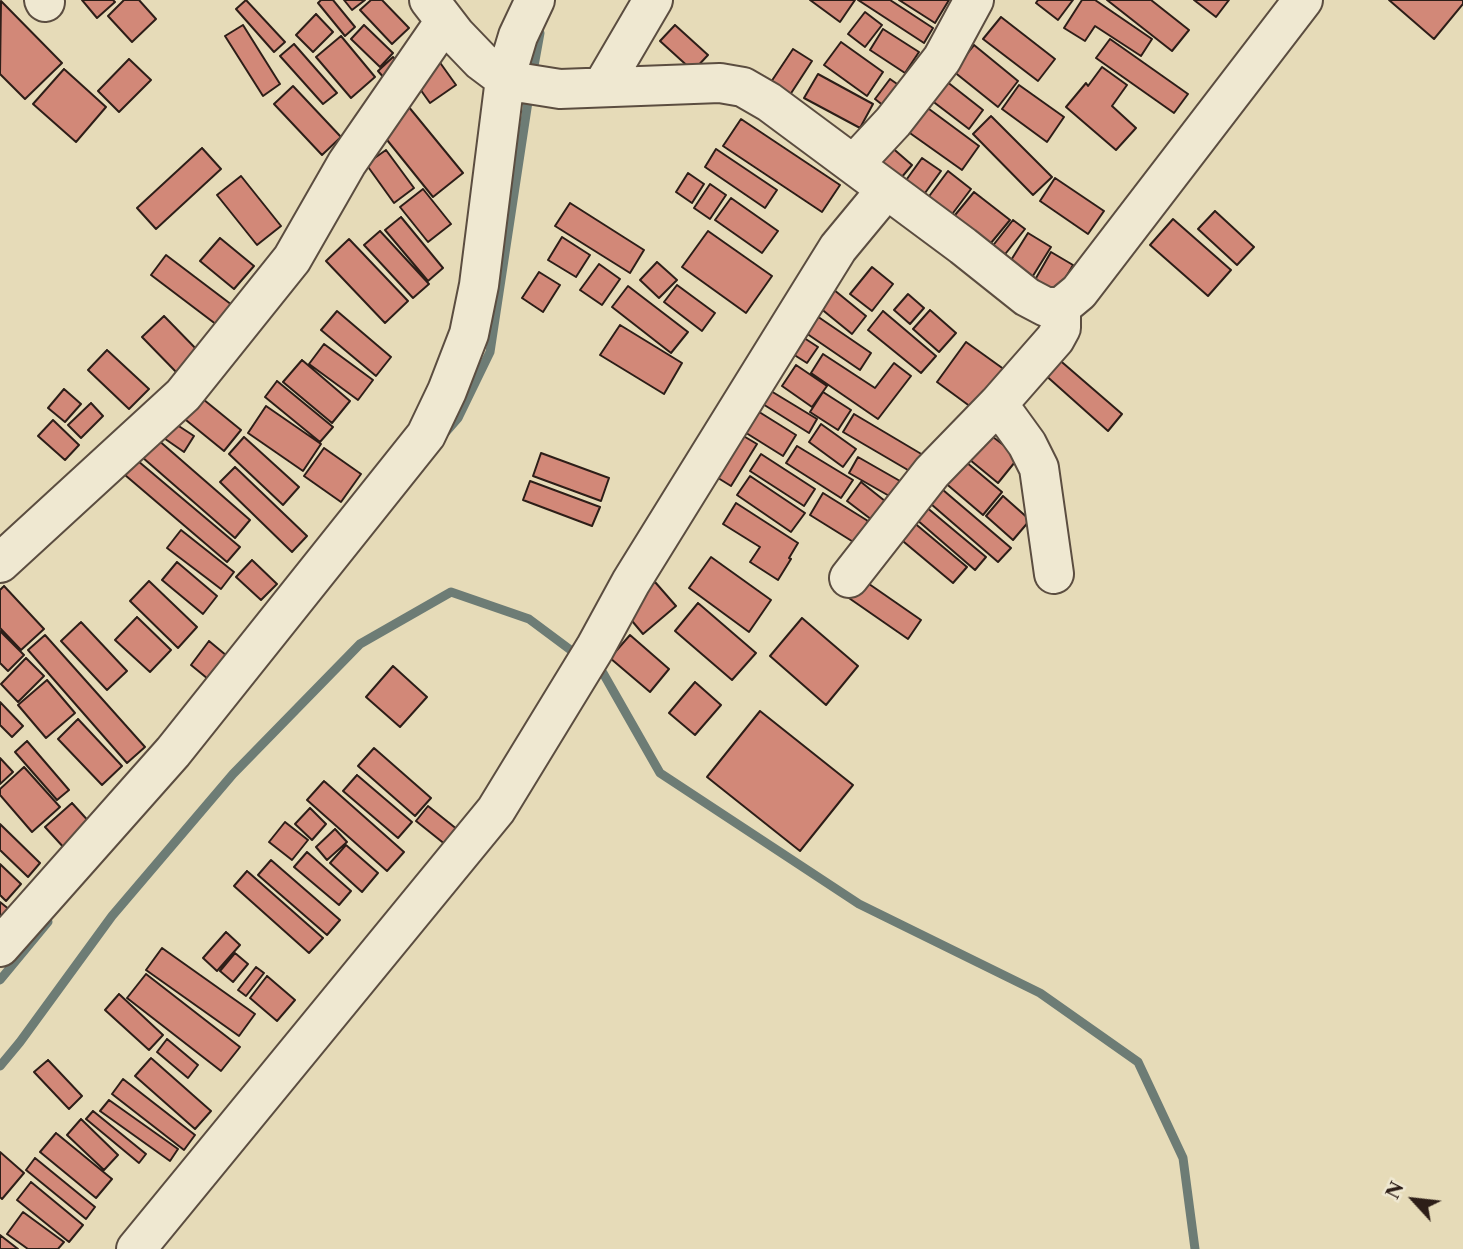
<!DOCTYPE html>
<style>
body{margin:0}
#map{position:relative;width:1463px;height:1249px;overflow:hidden;background:#e6dbb8;font-family:"Libre Caslon Text",serif}
canvas{display:block}
.north{position:absolute;left:1379px;top:1165px;width:70px;height:70px;-webkit-text-stroke:5px #efe8d1;paint-order:stroke;rotate:297deg;font-size:19px;font-weight:700;line-height:28px;text-align:center;color:#2d1e18}
.north::after{content:'';display:block;margin:auto;width:24px;height:32px;background:#2d1e18;clip-path:polygon(50% 0,100% 100%,50% 72%,0 100%)}
</style>
<div id="map">
<canvas width="1463" height="1249"></canvas>
<div class="north">N</div>
</div>
<script>
const ctx = document.querySelector('canvas').getContext('2d');
ctx.lineJoin = 'round';
const poly = rows => new Path2D(rows.map(r => 'M' + r).join(''));
function strokePath(path, color, width, dash) { ctx.strokeStyle = color; ctx.lineWidth = width; ctx.lineCap = dash ? 'butt' : 'round'; ctx.setLineDash(dash || []); ctx.stroke(path); }
function fillPath(path, color) { ctx.fillStyle = color; ctx.fill(path, 'evenodd'); }
strokePath(poly([
 [532,77,540,33],
 [445,433,458,418,490,352,529,95],
 [595,667,603,673,660,773,859,904,1040,993,1138,1062,1183,1158,1195,1249],
 [0,980,48,922],
 [0,1066,20,1042,112,916,233,774,360,644,451,592,529,619,580,657]
]), '#6d7c75', 9);
const building = poly([
 [82,0,113,0,115,2,97,18,82,0],
 [124,0,139,0,156,19,132,42,108,16,124,0],
 [246,0,285,42,274,52,236,9,246,0],
 [321,0,333,0,355,27,345,36,318,3,321,0],
 [344,0,365,0,352,10,344,0],
 [371,0,382,0,409,28,392,44,360,10,371,0],
 [810,0,855,0,840,22,810,0],
 [858,0,890,0,933,28,924,43,858,0],
 [899,0,949,0,935,23,899,0],
 [1038,0,1073,0,1058,20,1036,3,1038,0],
 [1082,0,1095,0,1152,39,1141,56,1095,26,1085,41,1064,28,1082,0],
 [1107,0,1151,0,1189,30,1172,51,1107,0],
 [1194,0,1229,0,1216,17,1194,0],
 [1389,0,1463,0,1463,4,1434,39,1389,0],
 [1,1,62,63,25,99,0,74,1,1],
 [865,12,882,25,865,47,848,34,865,12],
 [316,14,333,32,313,52,296,35,316,14],
 [1001,17,1055,59,1038,81,983,39,1001,17],
 [243,25,280,84,263,96,225,36,243,25],
 [364,25,393,53,380,67,351,39,364,25],
 [675,25,708,55,693,71,660,41,675,25],
 [883,29,919,52,905,73,870,50,883,29],
 [341,36,375,77,351,98,316,57,341,36],
 [1110,39,1188,94,1174,113,1096,58,1110,39],
 [841,42,883,72,867,96,824,65,841,42],
 [294,44,337,93,323,104,280,56,294,44],
 [974,45,1018,81,998,107,953,71,974,45],
 [793,49,812,61,786,101,767,88,793,49],
 [393,57,407,72,392,87,378,71,393,57],
 [436,57,456,85,430,103,410,75,436,57],
 [129,59,151,80,119,112,98,91,129,59],
 [1102,67,1127,85,1112,106,1136,128,1116,150,1066,107,1086,83,1088,86,1102,67],
 [64,69,106,107,76,142,33,104,64,69],
 [818,74,873,104,860,128,804,98,818,74],
 [890,79,910,93,894,114,875,99,890,79],
 [946,81,983,110,969,129,931,100,946,81],
 [1019,85,1064,117,1047,142,1002,109,1019,85],
 [293,86,341,137,322,155,274,104,293,86],
 [408,106,463,173,433,197,379,130,408,106],
 [925,106,979,146,962,170,907,131,925,106],
 [991,116,1052,177,1033,195,973,134,991,116],
 [741,119,840,185,822,212,723,146,741,119],
 [889,145,912,165,890,191,867,170,889,145],
 [202,148,221,169,156,229,137,208,202,148],
 [716,149,777,190,765,208,705,167,716,149],
 [386,150,414,188,394,203,366,164,386,150],
 [922,158,941,171,917,204,899,190,922,158],
 [948,171,971,189,941,229,918,211,948,171],
 [688,173,704,184,692,203,676,192,688,173],
 [241,176,281,226,257,245,217,195,241,176],
 [1055,178,1104,211,1088,234,1040,201,1055,178],
 [710,184,726,195,710,219,694,208,710,184],
 [423,189,451,224,428,242,400,207,423,189],
 [974,192,1010,220,981,255,946,226,974,192],
 [731,198,778,231,762,253,715,220,731,198],
 [570,203,644,250,630,273,555,226,570,203],
 [1215,211,1254,247,1237,265,1198,229,1215,211],
 [401,217,443,268,428,281,385,230,401,217],
 [1173,219,1231,270,1208,296,1150,245,1173,219],
 [1013,220,1025,229,995,267,984,257,1013,220],
 [380,231,429,284,413,298,364,245,380,231],
 [708,231,772,276,746,313,682,267,708,231],
 [1028,233,1051,247,1026,287,1003,273,1028,233],
 [562,237,590,255,576,277,548,260,562,237],
 [220,238,254,266,234,289,200,261,220,238],
 [349,239,408,301,385,323,326,261,349,239],
 [1051,252,1073,265,1054,298,1032,285,1051,252],
 [166,255,232,305,217,325,151,275,166,255],
 [657,262,677,280,659,298,640,280,657,262],
 [599,264,620,279,602,305,580,290,599,264],
 [872,267,893,284,872,311,850,294,872,267],
 [539,272,560,285,543,312,522,298,539,272],
 [677,285,715,313,702,331,664,302,677,285],
 [828,285,866,316,852,334,814,303,828,285],
 [628,286,688,332,671,353,612,307,628,286],
 [908,294,924,308,910,324,894,310,908,294],
 [930,310,956,333,939,352,913,329,930,310],
 [337,311,391,357,376,376,321,330,337,311],
 [883,311,936,356,921,373,868,330,883,311],
 [814,314,871,353,860,370,803,331,814,314],
 [164,316,202,355,180,376,142,337,164,316],
 [620,325,682,363,664,394,600,355,620,325],
 [798,334,818,347,807,363,788,351,798,334],
 [966,342,1005,370,975,410,937,382,966,342],
 [324,344,373,380,358,400,309,364,324,344],
 [107,350,149,389,129,409,88,370,107,350],
 [823,354,875,388,894,363,911,376,878,419,811,373,823,354],
 [1056,357,1122,414,1108,431,1043,373,1056,357],
 [302,360,350,401,332,423,283,382,302,360],
 [796,365,827,386,812,407,782,386,796,365],
 [277,381,333,427,320,442,265,397,277,381],
 [766,388,817,419,809,433,758,401,766,388],
 [64,389,81,404,65,422,48,408,64,389],
 [823,392,851,410,838,430,810,412,823,392],
 [198,395,241,430,224,451,181,416,198,395],
 [91,403,103,416,81,438,68,425,91,403],
 [748,405,796,435,783,456,735,426,748,405],
 [266,406,321,444,303,471,248,433,266,406],
 [854,414,923,455,913,473,843,432,854,414],
 [168,419,194,436,184,452,158,434,168,419],
 [53,420,79,445,65,460,38,436,53,420],
 [821,424,856,449,843,467,809,442,821,424],
 [984,430,1019,457,998,483,964,455,984,430],
 [735,431,757,444,731,486,710,473,735,431],
 [244,437,299,487,283,505,229,454,244,437],
 [157,439,250,520,235,538,142,457,157,439],
 [797,446,853,480,841,498,786,463,797,446],
 [324,448,361,474,341,502,304,476,324,448],
 [954,452,1002,492,983,515,936,475,954,452],
 [541,453,609,478,601,501,533,476,541,453],
 [761,454,815,489,804,506,750,471,761,454],
 [858,457,907,485,898,501,849,473,858,457],
 [138,461,240,547,227,562,125,475,138,461],
 [235,467,307,536,292,552,220,482,235,467],
 [750,476,805,513,791,532,737,495,750,476],
 [530,481,600,507,592,526,523,500,530,481],
 [861,482,890,505,876,523,847,501,861,482],
 [936,484,1011,548,998,562,924,498,936,484],
 [823,493,868,521,855,543,810,515,823,493],
 [1003,496,1030,520,1013,540,986,516,1003,496],
 [919,501,986,557,975,570,909,513,919,501],
 [736,503,798,543,789,558,791,559,778,580,750,562,760,547,723,524,736,503],
 [906,516,967,567,953,583,892,532,906,516],
 [181,530,234,572,221,589,167,548,181,530],
 [711,557,771,600,749,632,689,588,711,557],
 [252,560,277,584,261,600,236,577,252,560],
 [177,562,217,596,203,614,162,580,177,562],
 [859,577,921,620,908,639,846,596,859,577],
 [149,581,197,627,178,648,130,601,149,581],
 [655,582,676,606,643,634,622,609,655,582],
 [4,586,44,629,21,650,0,628,0,590,4,586],
 [698,603,756,653,732,680,675,631,698,603],
 [137,617,171,650,150,672,115,640,137,617],
 [802,618,858,666,826,705,770,656,802,618],
 [81,622,127,671,107,690,61,641,81,622],
 [0,631,24,655,8,671,0,663,0,631],
 [45,635,145,747,127,763,28,650,45,635],
 [630,635,669,669,650,692,610,658,630,635],
 [209,641,227,656,208,679,191,665,209,641],
 [26,658,44,676,18,702,1,684,26,658],
 [393,666,427,697,400,727,366,697,393,666],
 [47,680,75,713,46,738,18,705,47,680],
 [695,682,721,705,695,735,669,713,695,682],
 [0,702,23,726,12,737,0,725,0,702],
 [760,711,853,785,800,851,707,777,760,711],
 [78,719,122,766,102,785,58,739,78,719],
 [27,741,69,790,57,800,15,752,27,741],
 [374,748,431,798,415,816,358,766,374,748],
 [0,758,13,772,0,784,0,758],
 [24,767,60,807,32,832,0,795,0,789,24,767],
 [357,775,412,822,398,838,343,791,357,775],
 [324,781,404,852,387,871,307,800,324,781],
 [72,803,92,825,66,850,45,827,72,803],
 [428,806,458,830,446,845,416,821,428,806],
 [310,808,326,824,312,840,295,824,310,808],
 [285,822,308,840,292,860,269,842,285,822],
 [0,824,40,863,28,877,0,850,0,824],
 [335,829,347,842,327,860,316,847,335,829],
 [346,845,378,873,362,892,330,863,346,845],
 [307,852,351,891,339,905,294,867,307,852],
 [271,860,340,920,327,935,258,875,271,860],
 [0,864,21,884,6,901,0,895,0,864],
 [247,871,323,938,309,953,234,886,247,871],
 [0,902,10,910,0,921,0,902],
 [226,932,240,945,217,971,203,958,226,932],
 [162,948,255,1014,239,1036,146,970,162,948],
 [235,953,248,964,233,982,220,971,235,953],
 [256,967,264,973,246,996,238,990,256,967],
 [146,974,240,1047,221,1071,127,998,146,974],
 [267,976,295,1000,277,1021,250,998,267,976],
 [119,994,163,1035,149,1050,105,1010,119,994],
 [167,1039,198,1065,188,1078,157,1052,167,1039],
 [151,1058,211,1111,195,1129,135,1076,151,1058],
 [48,1060,82,1096,69,1109,34,1072,48,1060],
 [123,1079,195,1135,184,1150,112,1094,123,1079],
 [109,1100,178,1149,170,1161,100,1111,109,1100],
 [93,1111,146,1154,139,1163,86,1119,93,1111],
 [81,1119,118,1155,104,1170,67,1135,81,1119],
 [56,1133,112,1179,96,1198,40,1152,56,1133],
 [0,1152,24,1173,2,1199,0,1197,0,1152],
 [35,1158,95,1207,86,1219,26,1170,35,1158],
 [31,1182,83,1225,69,1242,17,1200,31,1182],
 [23,1212,64,1242,58,1249,28,1249,7,1234,23,1212],
 [0,1235,18,1249,0,1249,0,1235]
]);
fillPath(building, '#d28878');
strokePath(building, '#2d1e18', 2);
const minor = poly([
 [44,0,45,2],
 [429,0,456,35,481,61,505,79,516,82,560,89,720,83,743,87,769,102,963,246,1027,297,1046,307,1061,307,1079,292,1303,0],
 [602,87,653,0],
 [854,164,893,122,942,59,974,0],
 [998,404,1027,444,1039,468,1054,574],
 [0,563,183,395,292,259,347,163,445,21],
 [849,578,932,472,998,404,1055,339,1061,328,1061,307],
 [0,947,173,752,426,435,447,391,469,334,479,285,505,79,518,36,535,0],
 [136,1249,496,810,595,648,631,582,838,248,886,190]
]);
strokePath(minor, '#5b4d40', 42);
strokePath(minor, '#efe8d1', 38);
</script>
